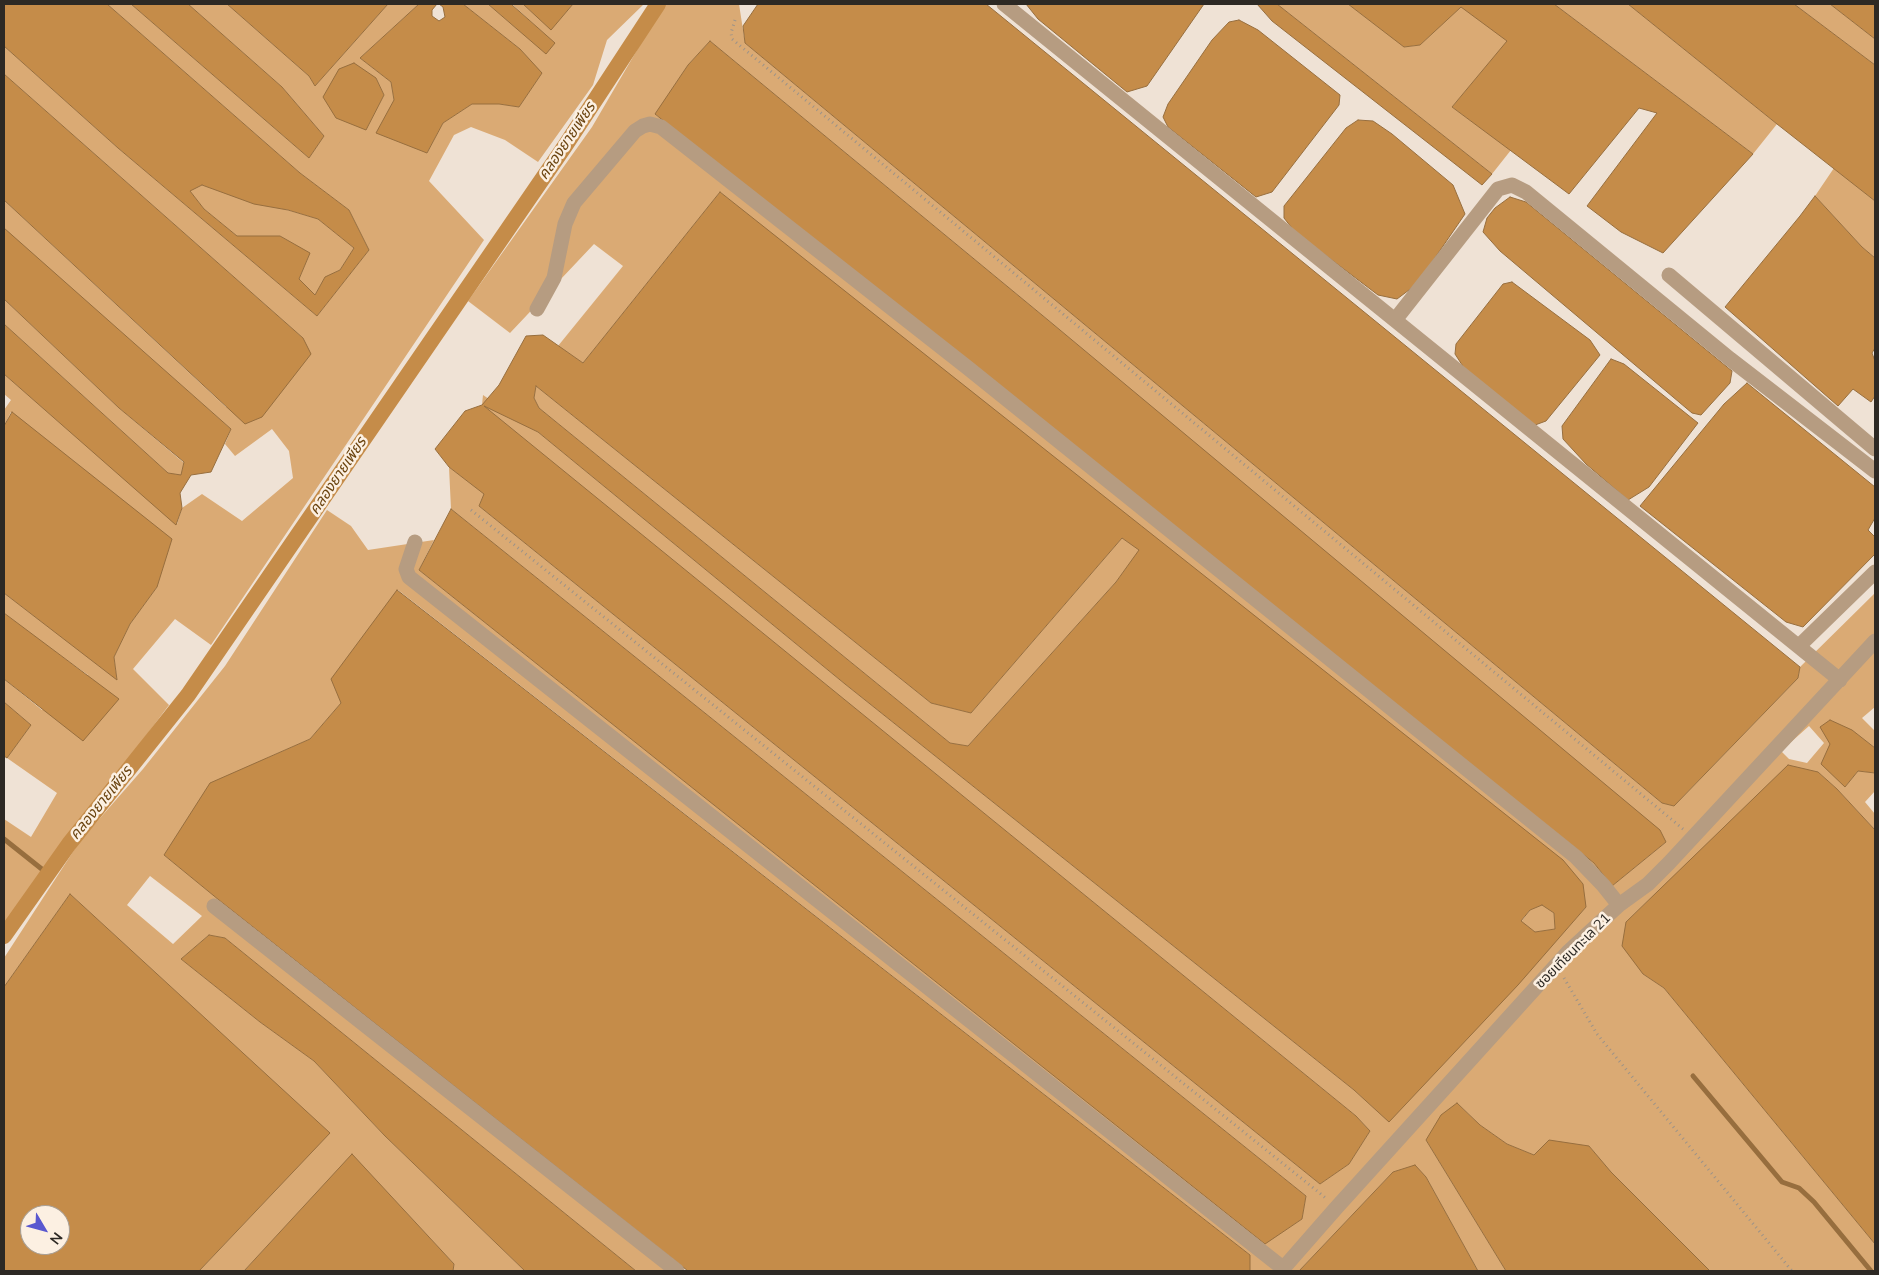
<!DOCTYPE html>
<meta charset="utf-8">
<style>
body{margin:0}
#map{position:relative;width:1879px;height:1275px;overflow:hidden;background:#efe2d5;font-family:Mulish,sans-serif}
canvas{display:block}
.frame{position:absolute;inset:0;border:5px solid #2d2924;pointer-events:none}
.north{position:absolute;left:20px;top:1205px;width:50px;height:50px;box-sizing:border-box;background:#fcf0e2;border:1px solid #a9a096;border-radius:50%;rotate:127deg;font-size:14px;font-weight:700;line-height:20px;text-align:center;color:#2d2924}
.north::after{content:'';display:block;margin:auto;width:18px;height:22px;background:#5958cf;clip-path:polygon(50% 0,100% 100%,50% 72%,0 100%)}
</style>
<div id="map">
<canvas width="1879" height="1275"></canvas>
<div class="frame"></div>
<div class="north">N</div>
</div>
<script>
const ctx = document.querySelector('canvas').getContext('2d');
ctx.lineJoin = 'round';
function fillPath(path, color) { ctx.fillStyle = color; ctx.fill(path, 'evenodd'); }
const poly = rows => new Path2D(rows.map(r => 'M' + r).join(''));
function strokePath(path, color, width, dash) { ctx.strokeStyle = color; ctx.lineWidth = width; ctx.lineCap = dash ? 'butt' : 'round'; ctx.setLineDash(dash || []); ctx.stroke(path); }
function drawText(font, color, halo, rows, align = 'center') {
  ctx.font = font + ' Mulish,"Noto Sans Thai",sans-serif'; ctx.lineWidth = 5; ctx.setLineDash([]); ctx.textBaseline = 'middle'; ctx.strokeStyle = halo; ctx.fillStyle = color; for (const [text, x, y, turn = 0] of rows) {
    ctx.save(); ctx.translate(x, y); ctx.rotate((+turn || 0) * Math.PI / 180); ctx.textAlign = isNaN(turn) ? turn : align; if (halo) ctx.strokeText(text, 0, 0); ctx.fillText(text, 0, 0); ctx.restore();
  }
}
fillPath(poly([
 [107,4,131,4,309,158,324,136,282,87,188,4,227,4,309,76,315,86,388,4,419,4,360,58,391,82,394,100,427,153,443,123,472,104,499,104,519,107,541,74,520,49,463,4,488,4,546,53,554,43,512,4,523,4,551,29,573,4,644,4,607,40,593,85,538,162,505,140,471,127,454,135,429,181,484,240,211,645,175,619,133,669,169,705,4,925,4,819,31,837,57,793,7,758,31,725,4,702,4,679,42,710,88,675,37,639,4,613,4,593,117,679,114,657,130,624,157,587,11,412,4,426,4,410,11,400,4,394,4,374,177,524,182,508,202,494,242,521,293,478,289,451,272,429,235,456,225,444,231,429,4,230,4,200,226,407,303,338,4,74,4,46,118,148,317,316,369,250,349,210,300,173],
 [376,78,384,95,366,129],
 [664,4,739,4,745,43,1662,803,1674,806,1798,678,1800,667,1875,593,1875,707,1862,718,1875,731,1875,748,1851,730,1830,744,1845,787,1858,771,1875,773,1875,791,1865,802,1875,814,1875,830,1837,789,1818,772,1649,900,1626,922,1643,974,1664,988,1875,1244,1875,1271,1710,1271,1610,1172,1589,1146,1534,1155,1507,1144,1480,1125,1457,1103,1426,1140,1506,1271,1478,1271,1426,1177,1415,1166,1393,1172,1299,1271,1250,1271,1250,1255,398,590,341,703,310,739,269,757,178,836,164,855,677,1271,636,1271,225,938,209,935,181,959,260,1022,314,1061,385,1136,525,1271,453,1271,454,1264,352,1155,244,1271,199,1271,329,1133,70,894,4,987,4,958,80,841,143,769,225,666,327,510,351,526,368,550,434,540,419,570,1265,1243,1302,1219,1306,1196,451,509,449,467,485,494,479,506,1320,1184,1349,1164,1370,1131,1356,1116,482,405,483,395,538,432,845,684,1354,1090,1389,1121,1586,907,720,192,583,363,558,346,623,266,594,244,510,333,468,301,592,127],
 [710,41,1048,320,1666,842,1612,886,1594,863,656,115,688,65],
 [1809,726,1824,743,1807,763,1789,759,1781,751],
 [150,876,202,916,173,944,127,905],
 [1277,4,1348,4,1405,47,1420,45,1461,6,1508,41,1452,107,1511,150,1492,174],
 [1554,4,1628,4,1777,124,1753,154],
 [1794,4,1830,4,1875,39,1875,65],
 [1834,168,1875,201,1875,258,1862,247,1815,196],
 [202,185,318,219,354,248,340,270,325,278,315,295,299,279,309,254,280,236,237,236,204,209,189,190],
 [4,299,119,408,184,463,181,476,168,473,4,324],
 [536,386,931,703,971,713,1122,538,1140,550,1116,582,968,746,950,743,539,408,534,398],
 [1542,904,1554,913,1555,929,1535,932,1521,922,1530,910]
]), '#daaa74');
const water = poly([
 [4,4,107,4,300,173,349,210,369,250,317,316,118,148,4,46,4,4],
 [202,185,254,204,288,210,318,219,354,248,340,270,325,277,315,295,299,279,310,253,280,236,237,236,204,209,190,191,202,185],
 [131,4,188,4,282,87,324,136,309,158,131,4],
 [227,4,388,4,315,86,309,76,227,4],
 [419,4,437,4,432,10,432,16,439,21,445,17,443,7,439,4,463,4,520,49,542,73,519,107,499,104,472,104,443,123,427,153,376,133,394,100,391,82,360,58,419,4],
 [488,4,511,4,555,43,546,54,488,4],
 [523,4,573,4,551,30,523,4],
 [758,4,986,4,1800,667,1798,678,1674,806,1662,803,745,43,743,26,758,4],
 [1026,4,1204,4,1147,86,1127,92,1038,19,1026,4],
 [1257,4,1277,4,1492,174,1482,185,1272,21,1257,4],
 [1348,4,1554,4,1753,154,1663,253,1621,232,1587,206,1657,113,1639,108,1569,194,1452,107,1507,41,1461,7,1420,45,1404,47,1348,4],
 [1628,4,1794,4,1875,65,1875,201,1777,124,1628,4],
 [1830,4,1875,4,1875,39,1830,4],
 [1239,20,1258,30,1340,95,1339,105,1272,192,1256,197,1168,127,1163,117,1168,104,1212,40,1229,22,1239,20],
 [710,41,1048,320,1660,830,1666,842,1612,886,1594,863,655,114,688,65,710,41],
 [354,63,376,78,384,95,366,130,336,118,323,97,339,69,354,63],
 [4,74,303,338,311,354,262,417,245,424,4,200,4,74],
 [1358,120,1373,121,1392,134,1453,185,1465,214,1417,284,1397,299,1378,295,1295,232,1284,218,1284,206,1346,128,1358,120],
 [720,192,1563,860,1583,884,1586,907,1518,985,1389,1122,1354,1090,845,684,538,432,484,406,1356,1116,1370,1131,1349,1164,1320,1184,479,506,484,494,449,467,435,449,465,411,482,405,499,385,526,336,543,335,583,363,720,192],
 [536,386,931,703,971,713,1122,538,1139,550,1116,582,968,746,950,743,539,408,534,398,536,386],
 [1542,905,1554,913,1555,929,1535,932,1521,921,1530,910,1542,905],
 [1815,196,1862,247,1875,258,1875,348,1872,353,1875,361,1875,396,1871,402,1853,389,1838,406,1725,307,1800,216,1815,196],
 [1510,197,1526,202,1732,371,1730,383,1701,415,1692,413,1500,251,1483,232,1487,218,1495,208,1510,197],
 [4,228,231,429,211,472,191,475,180,493,182,508,176,525,4,374,4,324,168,473,181,475,184,462,119,408,4,299,4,228],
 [1512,282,1590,340,1600,355,1546,421,1535,425,1466,371,1455,354,1456,344,1503,284,1512,282],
 [1611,359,1624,364,1698,423,1649,487,1628,500,1586,464,1563,439,1562,426,1611,359],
 [1747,383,1875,487,1875,518,1868,530,1875,537,1875,554,1803,627,1786,622,1640,506,1724,404,1747,383],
 [12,412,172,539,157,587,130,624,114,657,117,680,4,593,4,426,12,412],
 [451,509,1306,1196,1302,1219,1265,1244,419,570,451,509],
 [397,590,1250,1255,1250,1271,688,1271,219,900,164,855,210,783,310,739,341,703,331,679,397,590],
 [4,613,119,699,83,741,4,679,4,613],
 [4,702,31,725,7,758,4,756,4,702],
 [1830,720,1852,730,1875,748,1875,773,1858,771,1845,787,1821,764,1830,744,1820,727,1830,720],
 [1788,765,1818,772,1837,789,1875,830,1875,1244,1664,988,1643,974,1622,946,1626,922,1788,765],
 [70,894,330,1133,199,1271,4,1271,4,987,70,894],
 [30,1215,60,1215,60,1245,30,1245,30,1215],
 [209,935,225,938,636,1271,525,1271,385,1136,314,1061,260,1022,181,959,209,935],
 [1457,1103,1480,1125,1507,1144,1534,1155,1549,1140,1589,1146,1611,1172,1710,1271,1506,1271,1426,1140,1441,1115,1457,1103],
 [352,1154,454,1264,453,1271,244,1271,352,1154],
 [1415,1165,1426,1177,1478,1271,1299,1271,1393,1172,1415,1165]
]);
fillPath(water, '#c58c49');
strokePath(water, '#976e3e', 1);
strokePath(poly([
 [4,839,48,874],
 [1693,1076,1782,1182,1799,1188,1814,1202,1871,1271]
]), '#976e3e', 5);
strokePath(poly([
 [4,936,69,844,188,695,565,146,658,4]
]), '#c58c49', 16);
strokePath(poly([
 [735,20,731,33,732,39,1683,829],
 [471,510,1327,1199],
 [1564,978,1597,1034,1792,1271]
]), '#9c9389', 3, [1, 4]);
strokePath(poly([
 [1004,4,1840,680],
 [1669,275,1875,449],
 [537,309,554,278,565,224,574,203,635,131,643,126,650,124,661,127,968,368,1576,857,1603,885,1619,905],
 [1395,320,1498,189,1512,185,1526,192,1730,359,1875,471],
 [415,542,406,569,409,577,1284,1269],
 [1799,646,1875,572],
 [214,906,677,1271],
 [1281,1271,1337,1207,1568,952,1619,905,1648,884,1669,863,1875,641]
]), '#b69c81', 15);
drawText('14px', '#2d2924', '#fcf0e2', [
 ["ซอยเทียนทะเล 21",1573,951,-45]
]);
drawText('italic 15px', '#6b4410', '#fcf0e2', [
 ["คลองยายเพียร",567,141,-56],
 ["คลองยายเพียร",338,476,-56],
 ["คลองยายเพียร",101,803,-51]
]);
</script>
